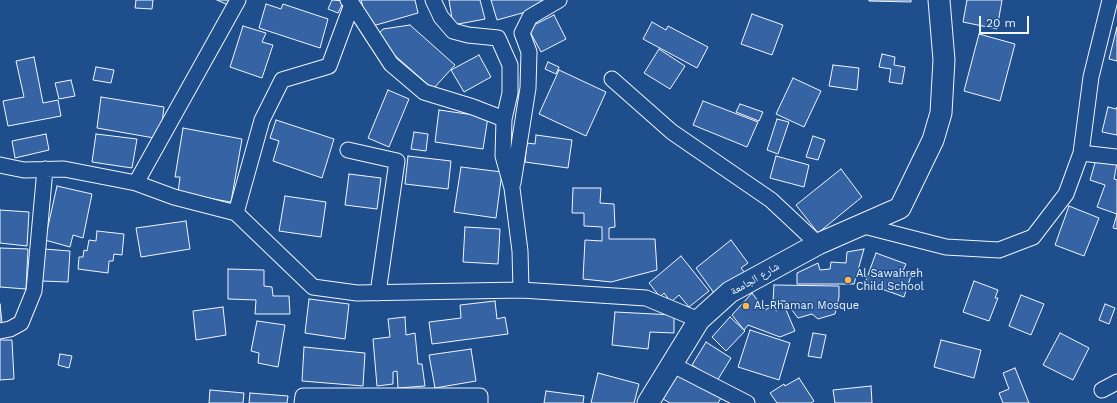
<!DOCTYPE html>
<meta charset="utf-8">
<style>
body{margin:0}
#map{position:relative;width:1117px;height:403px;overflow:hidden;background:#1f4e8c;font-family:"Work Sans",sans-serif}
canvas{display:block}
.scale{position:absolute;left:979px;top:16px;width:50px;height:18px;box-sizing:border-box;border:2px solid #f2f6ff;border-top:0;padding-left:5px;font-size:12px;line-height:14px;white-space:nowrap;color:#f2f6ff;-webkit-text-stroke:3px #1f4e8c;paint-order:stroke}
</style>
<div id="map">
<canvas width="1117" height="403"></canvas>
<div class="scale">20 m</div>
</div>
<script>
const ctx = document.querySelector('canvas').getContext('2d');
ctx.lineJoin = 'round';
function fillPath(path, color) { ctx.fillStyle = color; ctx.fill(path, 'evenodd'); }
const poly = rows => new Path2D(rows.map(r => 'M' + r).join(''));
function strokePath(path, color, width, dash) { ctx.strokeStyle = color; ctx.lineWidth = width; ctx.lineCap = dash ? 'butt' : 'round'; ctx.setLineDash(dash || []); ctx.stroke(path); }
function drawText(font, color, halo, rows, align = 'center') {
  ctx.font = font + ' "Work Sans","Noto Naskh Arabic",sans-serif'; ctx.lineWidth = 3; ctx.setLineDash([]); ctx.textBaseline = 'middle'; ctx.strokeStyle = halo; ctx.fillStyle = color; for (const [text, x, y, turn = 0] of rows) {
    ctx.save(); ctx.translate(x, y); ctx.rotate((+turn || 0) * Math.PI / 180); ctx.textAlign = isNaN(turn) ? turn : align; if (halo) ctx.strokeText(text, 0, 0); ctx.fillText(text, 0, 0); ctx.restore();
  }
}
const building = poly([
 [136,0,153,0,152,9,135,8,136,0],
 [217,0,230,0,228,5,217,0],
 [332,0,344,1,338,13,328,9,332,0],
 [361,0,415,0,418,13,369,27,361,0],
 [449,0,480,0,485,19,453,25,449,0],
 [491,0,542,0,544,7,497,20,491,0],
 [869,0,911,0,911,2,869,1,869,0],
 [967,0,1002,0,997,29,963,22,967,0],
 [266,4,281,9,283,4,328,19,320,48,259,28,266,4],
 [752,14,783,25,772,55,741,44,752,14],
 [554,15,566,39,541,52,528,28,554,15],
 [652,22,666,30,668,26,708,47,697,68,643,39,652,22],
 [410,25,455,65,433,89,375,38,383,29,410,25],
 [243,26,266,33,262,42,273,45,262,78,230,67,243,26],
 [1117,27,1117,61,1109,59,1117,27],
 [979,34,1015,44,1000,101,964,91,979,34],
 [659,49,685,66,670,89,644,73,659,49],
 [882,54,895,57,894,65,905,67,902,84,889,82,891,69,879,67,882,54],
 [479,55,491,77,464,92,451,70,479,55],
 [34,57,43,103,58,100,61,116,8,126,3,101,24,97,16,61,34,57],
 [548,62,559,67,556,74,545,69,548,62],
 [833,65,859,68,857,90,829,86,833,65],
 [96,67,114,70,111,83,93,80,96,67],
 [559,70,606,92,586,136,539,114,559,70],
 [793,78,821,91,804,127,776,114,793,78],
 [71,80,75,96,59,99,55,83,71,80],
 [388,90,409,99,389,147,368,138,388,90],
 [101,97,164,107,160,139,97,128,101,97],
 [703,101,758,122,747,147,693,125,703,101],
 [740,104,763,112,759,121,736,112,740,104],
 [1108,107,1116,109,1117,107,1117,135,1102,132,1108,107],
 [439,110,488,117,483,149,435,142,439,110],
 [777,119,789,122,778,154,767,150,777,119],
 [276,120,334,139,322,178,273,161,279,141,270,138,276,120],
 [183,128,242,139,231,202,178,193,180,177,175,177,183,128],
 [414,132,428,134,426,151,411,149,414,132],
 [46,134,49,150,15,158,12,141,46,134],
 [96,134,137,139,132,168,92,162,96,134],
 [536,135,572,140,568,168,525,162,527,143,535,144,536,135],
 [813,136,825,140,818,160,806,157,813,136],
 [408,156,451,161,448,189,405,184,408,156],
 [776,156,809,165,804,187,770,178,776,156],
 [1097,156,1117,163,1114,179,1117,180,1117,214,1097,207,1105,185,1090,180,1097,156],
 [461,167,502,172,496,218,454,212,461,167],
 [841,169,862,197,818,233,796,205,841,169],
 [349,174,381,178,377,209,345,205,349,174],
 [57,186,92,194,83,238,73,235,70,247,45,240,57,186],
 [573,188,601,188,600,203,614,204,615,227,609,228,609,239,655,239,657,270,611,282,583,279,585,240,602,241,602,227,584,226,584,213,572,213,573,188],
 [285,196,326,202,321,237,279,231,285,196],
 [1069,206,1099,218,1084,256,1055,245,1069,206],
 [0,210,29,212,27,246,0,243,0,210],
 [1117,214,1117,229,1113,228,1117,214],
 [186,221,190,249,141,257,136,228,186,221],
 [465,227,500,229,498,264,463,262,465,227],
 [97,231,124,234,122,255,114,254,113,261,109,261,108,273,78,269,79,257,83,257,84,250,87,251,89,240,96,241,97,231],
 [731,240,748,263,741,268,747,275,714,293,696,268,731,240],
 [0,248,28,249,26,289,0,287,0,248],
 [44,249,70,251,68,282,42,281,44,249],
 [864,249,854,284,797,284,797,273,818,263,820,270,830,269,831,262,846,263,847,252,864,249],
 [876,253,906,264,902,273,911,276,904,297,865,283,876,253],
 [681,256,709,291,689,307,679,295,671,302,664,293,660,297,649,283,681,256],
 [228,269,264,270,264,286,272,287,273,296,289,296,290,314,255,314,256,300,228,299,228,269],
 [974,281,998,290,995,298,998,298,989,321,963,312,974,281],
 [774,285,839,286,839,297,835,314,818,319,812,314,798,318,785,301,773,301,774,285],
 [752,293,765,310,774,305,776,311,784,305,795,331,780,337,748,325,744,330,732,315,752,293],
 [1021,295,1044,304,1031,335,1009,326,1021,295],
 [309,299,349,304,345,339,305,333,309,299],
 [495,301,497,319,505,317,508,334,432,344,429,322,461,318,460,305,495,301],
 [0,304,2,323,0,324,0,304],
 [1105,304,1115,308,1109,324,1099,320,1105,304],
 [223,307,226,335,196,340,193,311,223,307],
 [615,312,674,315,674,333,650,332,648,349,612,345,615,312],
 [405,317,406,335,415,333,418,364,422,364,425,386,398,388,397,371,393,372,393,384,377,386,373,339,390,337,388,319,405,317],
 [730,317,745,331,726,351,712,337,730,317],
 [257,321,285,325,278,367,258,363,259,353,251,351,257,321],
 [750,330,790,343,779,380,738,367,750,330],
 [813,333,826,335,821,358,808,356,813,333],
 [1060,333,1089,348,1073,380,1043,365,1060,333],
 [0,340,12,340,14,379,0,380,0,340],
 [941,340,981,350,974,378,934,367,941,340],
 [706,342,731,358,717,381,692,365,706,342],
 [304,347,365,353,363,386,302,381,304,347],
 [471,349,476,381,435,388,429,355,471,349],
 [60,354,72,356,69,368,58,365,60,354],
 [1015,368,1029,403,1003,403,999,393,1009,389,1003,373,1015,368],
 [598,373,639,384,634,403,591,403,598,373],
 [676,375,721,398,718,403,670,403,663,399,676,375],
 [799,378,814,401,811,403,777,403,770,393,784,384,785,386,799,378],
 [871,386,872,403,835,403,833,390,871,386],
 [210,390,244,393,243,403,209,403,210,390],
 [546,391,584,396,583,403,544,403,546,391],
 [250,393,288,396,287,403,249,403,250,393]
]);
fillPath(building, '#3563a3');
strokePath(building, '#f2f6ff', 1);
const street = poly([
 [348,0,352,4,391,64,424,92,473,107,504,119],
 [433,0,441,17,453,31,468,35,498,38,510,65,510,93,504,119,503,156,512,188,520,251,521,290],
 [612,79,672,132,771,200,818,244],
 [348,150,397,161,378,293],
 [1081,153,1117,157],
 [0,165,24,170,64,169,136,183,174,197,236,213,313,287,357,293,521,290,646,298,699,320],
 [136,183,238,0],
 [513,183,528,88,529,52,522,33,530,17,559,0],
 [236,213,262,120,282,80,329,66,352,4],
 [860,225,946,247,999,250,1033,237,1066,194,1081,153,1091,77,1110,0],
 [0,331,10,329,21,323,34,291,45,169],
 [671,364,747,403],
 [1102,390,1117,382],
 [302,403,303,396,480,396,480,403]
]);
const secondary = poly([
 [648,403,699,320,730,292,818,244,900,208,933,140,941,113,944,60,939,0]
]);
strokePath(street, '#f2f6ff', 17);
strokePath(secondary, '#f2f6ff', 23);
strokePath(street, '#1f4e8c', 15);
strokePath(secondary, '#1f4e8c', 21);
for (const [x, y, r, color] of [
 [848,280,4,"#ffb74d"],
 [746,306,4,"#ffb74d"]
]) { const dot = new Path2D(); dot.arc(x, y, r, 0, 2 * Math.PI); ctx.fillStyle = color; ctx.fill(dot); strokePath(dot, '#1f4e8c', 1.5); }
drawText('11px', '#f2f6ff', '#1f4e8c', [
 ["Al Sawahreh",856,274],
 ["Child School",856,287],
 ["Al-Rhaman Mosque",754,306]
], 'left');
drawText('11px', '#f2f6ff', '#1f4e8c', [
 ["شارع الجامعة",755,279,-30]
]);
</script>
